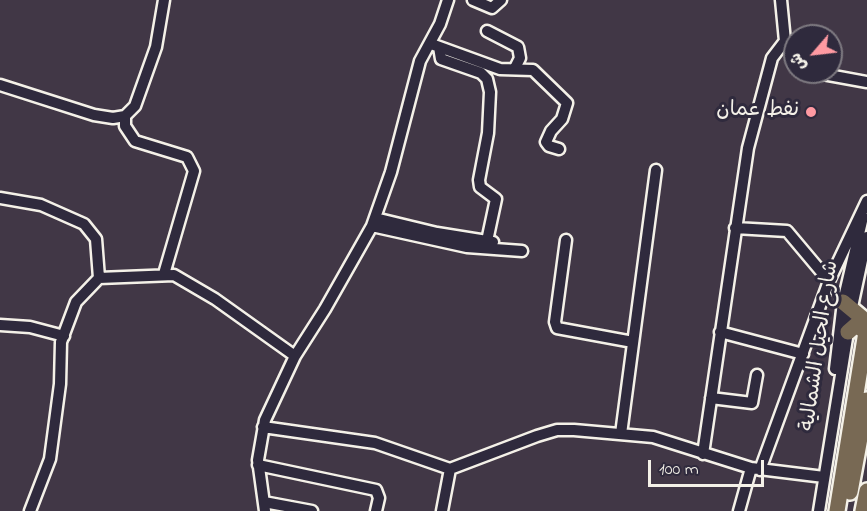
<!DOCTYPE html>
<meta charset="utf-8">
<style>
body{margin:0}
#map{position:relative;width:867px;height:511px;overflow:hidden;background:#413746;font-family:"Indie Flower","Playpen Sans Arabic",sans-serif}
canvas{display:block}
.north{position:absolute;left:783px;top:24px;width:60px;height:60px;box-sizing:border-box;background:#2f2a3d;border:2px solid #7e7a81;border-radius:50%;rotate:242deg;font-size:16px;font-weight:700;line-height:24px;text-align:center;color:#f4f1e8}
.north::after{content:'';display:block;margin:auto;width:21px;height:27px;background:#ff9aa2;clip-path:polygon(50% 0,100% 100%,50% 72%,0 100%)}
.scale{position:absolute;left:648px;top:460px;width:116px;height:27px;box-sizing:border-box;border:3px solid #f4f1e8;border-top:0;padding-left:8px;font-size:18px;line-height:21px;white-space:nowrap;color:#f4f1e8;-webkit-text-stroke:4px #2f2a3d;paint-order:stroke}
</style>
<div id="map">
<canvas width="867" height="511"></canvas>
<div class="north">ش</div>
<div class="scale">100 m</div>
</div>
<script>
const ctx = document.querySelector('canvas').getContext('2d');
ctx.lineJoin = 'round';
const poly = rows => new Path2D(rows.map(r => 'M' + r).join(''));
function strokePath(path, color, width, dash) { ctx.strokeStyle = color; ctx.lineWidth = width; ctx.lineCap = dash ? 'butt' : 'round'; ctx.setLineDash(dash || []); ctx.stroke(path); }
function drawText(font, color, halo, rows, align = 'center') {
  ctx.font = font + ' "Indie Flower","Playpen Sans Arabic",sans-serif'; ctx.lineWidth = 6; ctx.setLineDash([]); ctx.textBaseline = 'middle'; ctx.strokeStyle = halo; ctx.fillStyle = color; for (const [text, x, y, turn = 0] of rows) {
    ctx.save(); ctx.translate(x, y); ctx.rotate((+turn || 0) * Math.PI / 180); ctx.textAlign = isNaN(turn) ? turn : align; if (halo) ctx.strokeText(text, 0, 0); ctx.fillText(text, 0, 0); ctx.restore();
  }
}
const minor = poly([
 [473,0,492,8,501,0],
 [781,0,785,41,795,56],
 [487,31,518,47,520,58,515,68],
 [434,45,500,69,533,70,567,103,562,119,551,131,546,142,549,146,559,149],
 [439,47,441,59,481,73,487,79,490,92,488,133,479,180,480,187,496,199,487,241],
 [812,72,867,82],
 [0,85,94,115,113,118,125,116,135,106,156,47,164,0],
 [125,116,125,126,135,141,187,157,194,171,164,274],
 [0,198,41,205,84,224,96,239,99,278],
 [375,218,437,233,493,242],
 [372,226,467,247,522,251],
 [735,228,787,231,829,281],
 [566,240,555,322,557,328,633,342],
 [99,278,174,275,215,299,295,356],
 [0,325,30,327,64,336],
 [720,332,803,354],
 [835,369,843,302,863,217],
 [711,398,752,403,757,375],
 [263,427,375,443,450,469,537,436,557,430,574,430,653,437,751,468,824,477],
 [621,434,656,170],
 [703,454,748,148,772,58,785,41],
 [258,465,376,490,379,498,376,511],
 [760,470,829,281,867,201],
 [264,502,312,511],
 [30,511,50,459,60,384,61,342,76,302,99,278],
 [265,511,258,460,265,420,295,356,325,309,372,226,391,172,420,61,440,24,448,0],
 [442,511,450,469],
 [739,511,751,468],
 [819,511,852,307,867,237]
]);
const highway = poly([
 [848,332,856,325,866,332],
 [850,492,867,400],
 [837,511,866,332,861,317,843,302],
 [863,511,867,491]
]);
strokePath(minor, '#f4f1e8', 15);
strokePath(highway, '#f4f1e8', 20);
strokePath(minor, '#2f2a3d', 10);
strokePath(highway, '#786954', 15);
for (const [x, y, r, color] of [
 [811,112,6,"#ff9aa2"]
]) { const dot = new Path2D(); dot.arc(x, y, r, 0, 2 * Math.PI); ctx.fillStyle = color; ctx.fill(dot); strokePath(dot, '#2f2a3d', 2); }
drawText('21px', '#f4f1e8', '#2f2a3d', [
 ["نفط عمان",799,112]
], 'right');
drawText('21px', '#f4f1e8', '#2f2a3d', [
 ["شارع الحيل الشمالية",821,346,-82]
]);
</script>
